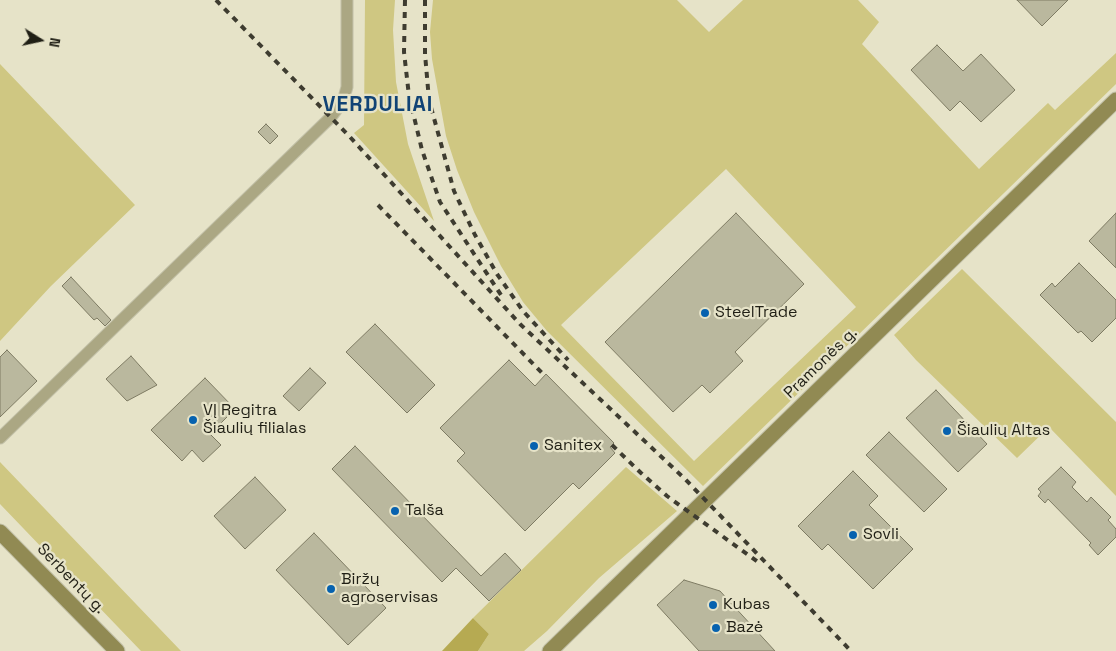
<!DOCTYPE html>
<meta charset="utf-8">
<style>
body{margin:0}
#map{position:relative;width:1116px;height:651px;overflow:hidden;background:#e6e3c8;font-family:"Space Grotesk",sans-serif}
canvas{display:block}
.north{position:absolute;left:15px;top:15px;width:50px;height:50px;-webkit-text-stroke:4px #e6e3c8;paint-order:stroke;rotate:100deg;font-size:14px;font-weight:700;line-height:20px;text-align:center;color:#201f15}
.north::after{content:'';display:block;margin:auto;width:18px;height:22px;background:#201f15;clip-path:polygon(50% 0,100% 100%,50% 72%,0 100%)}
</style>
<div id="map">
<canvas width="1116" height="651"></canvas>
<div class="north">N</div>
</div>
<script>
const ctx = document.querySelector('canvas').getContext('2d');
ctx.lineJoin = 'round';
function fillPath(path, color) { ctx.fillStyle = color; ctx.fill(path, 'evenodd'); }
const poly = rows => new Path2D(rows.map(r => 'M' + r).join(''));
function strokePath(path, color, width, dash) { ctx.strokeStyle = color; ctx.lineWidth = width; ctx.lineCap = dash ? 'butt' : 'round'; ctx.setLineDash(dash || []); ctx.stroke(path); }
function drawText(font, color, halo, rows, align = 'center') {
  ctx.font = font + ' "Space Grotesk",sans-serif'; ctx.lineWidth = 4.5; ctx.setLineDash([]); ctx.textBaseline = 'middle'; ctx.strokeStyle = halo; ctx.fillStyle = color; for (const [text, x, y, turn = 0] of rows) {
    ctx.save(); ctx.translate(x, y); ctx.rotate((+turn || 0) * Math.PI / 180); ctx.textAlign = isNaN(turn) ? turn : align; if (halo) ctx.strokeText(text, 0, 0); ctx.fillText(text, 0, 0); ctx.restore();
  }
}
fillPath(poly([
 [365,0,395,0,393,30,396,82,408,144,434,221,354,133,364,125],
 [433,0,677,0,709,32,743,0,858,0,879,22,862,44,979,169,1048,103,1055,110,1116,53,1116,84,703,486,547,331,523,302,501,266,474,212,457,170,446,136,432,59,430,32],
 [726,169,856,307,694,461,561,325],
 [0,64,135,205,51,286,0,341],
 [962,269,1116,422,1116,496,1049,427,1017,458,916,360,894,335],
 [0,462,181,651,141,651,0,504],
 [626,467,677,511,599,578,547,631,524,651,478,651,489,634,473,618]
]), '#cfc782');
fillPath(poly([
 [473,618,489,634,478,651,442,651]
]), '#b6aa52');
const building = poly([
 [1017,0,1068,0,1042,26,1017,0],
 [937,45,963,71,981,54,1015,90,981,122,960,101,950,111,911,70,937,45],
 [266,124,278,136,270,144,258,132,266,124],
 [736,213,804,284,735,352,743,361,710,393,702,385,673,412,605,342,736,213],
 [1116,213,1116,268,1089,241,1116,213],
 [1079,263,1116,300,1116,318,1092,342,1081,331,1078,333,1040,295,1052,283,1055,287,1079,263],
 [71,277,111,320,105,326,97,318,94,320,62,286,71,277],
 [375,324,435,385,407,413,346,352,375,324],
 [7,350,37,381,0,417,0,357,7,350],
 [131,356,157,385,127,401,106,379,131,356],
 [509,360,535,386,546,374,614,443,610,447,615,453,579,489,573,483,525,531,457,461,465,453,440,428,509,360],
 [310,368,326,383,299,411,283,396,310,368],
 [205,378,235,409,210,434,221,445,203,462,192,450,182,461,151,430,205,378],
 [936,390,987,444,958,472,906,418,936,390],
 [889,432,947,489,924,512,866,455,889,432],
 [355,446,481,576,505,553,521,570,489,601,456,568,442,582,332,469,355,446],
 [1061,467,1076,482,1072,487,1087,502,1091,497,1111,517,1108,520,1116,529,1116,537,1098,555,1089,545,1091,543,1048,499,1045,503,1038,496,1041,492,1038,489,1061,467],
 [853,471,878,496,869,505,913,549,873,589,828,544,822,550,798,526,853,471],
 [255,477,286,510,245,549,214,516,255,477],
 [314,533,386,608,348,645,276,570,314,533],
 [684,580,720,591,775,651,699,651,657,605,684,580]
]);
fillPath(building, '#bab89e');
strokePath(building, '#7e7b63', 1);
const street = poly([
 [0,438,331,117,343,101,347,87,347,0]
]);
const secondary = poly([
 [0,532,117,651],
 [550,651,1116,100]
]);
strokePath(street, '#c2c0a8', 13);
strokePath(secondary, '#c2c0a8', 17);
strokePath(street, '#aba783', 11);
strokePath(secondary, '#918a53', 15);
strokePath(poly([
 [216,0,350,137,520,324,685,479,851,651],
 [405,0,404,52,409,96,422,150,440,202,501,295],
 [425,0,425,54,429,100,454,191,475,235,497,274,523,311,568,360],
 [378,205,545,376],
 [612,445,641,473,667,496,758,562]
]), '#3e3c30', 4, [6, 6]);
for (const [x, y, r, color] of [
 [705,313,5,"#0762af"],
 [193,420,5,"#0762af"],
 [947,431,5,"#0762af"],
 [534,446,5,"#0762af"],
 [395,511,5,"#0762af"],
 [853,535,5,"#0762af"],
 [331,589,5,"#0762af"],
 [713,605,5,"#0762af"],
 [716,628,5,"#0762af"]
]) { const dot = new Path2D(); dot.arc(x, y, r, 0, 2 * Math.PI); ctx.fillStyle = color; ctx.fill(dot); strokePath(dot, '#e6e3c8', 2); }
drawText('16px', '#201f15', '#e6e3c8', [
 ["SteelTrade",715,313],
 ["VĮ Regitra",203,411],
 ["Šiaulių filialas",203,429],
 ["Šiaulių Altas",957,431],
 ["Sanitex",544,446],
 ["Talša",405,511],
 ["Sovli",863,535],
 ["Biržų",341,580],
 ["agroservisas",341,598],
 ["Kubas",723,605],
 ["Bazė",726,628]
], 'left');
drawText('16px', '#201f15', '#e6e3c8', [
 ["Pramonės g.",821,363,-44],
 ["Serbentų g.",71,579,46]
]);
ctx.letterSpacing = '1px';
drawText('bold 21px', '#104375', '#e6e3c8', [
 ["VERDULIAI",378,105]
]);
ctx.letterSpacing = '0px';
</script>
